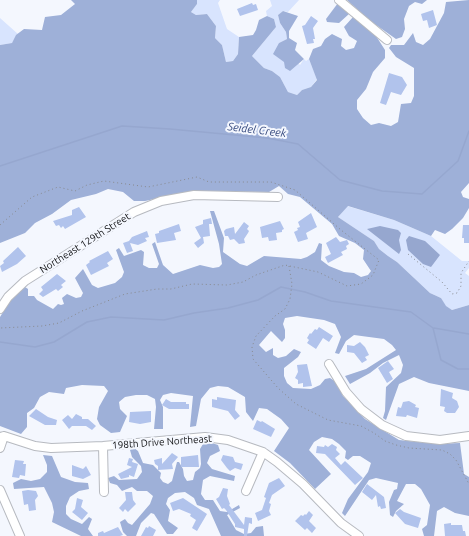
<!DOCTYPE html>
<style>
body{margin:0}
canvas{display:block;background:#f4f7fe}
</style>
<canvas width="469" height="536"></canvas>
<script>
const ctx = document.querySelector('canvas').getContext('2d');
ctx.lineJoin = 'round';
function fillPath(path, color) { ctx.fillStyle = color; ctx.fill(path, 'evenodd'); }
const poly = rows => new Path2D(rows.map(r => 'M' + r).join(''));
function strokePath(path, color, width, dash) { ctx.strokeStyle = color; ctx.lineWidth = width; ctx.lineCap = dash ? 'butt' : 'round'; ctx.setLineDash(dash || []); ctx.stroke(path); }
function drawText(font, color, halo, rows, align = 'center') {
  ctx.font = font + ' Ubuntu,sans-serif'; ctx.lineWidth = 4; ctx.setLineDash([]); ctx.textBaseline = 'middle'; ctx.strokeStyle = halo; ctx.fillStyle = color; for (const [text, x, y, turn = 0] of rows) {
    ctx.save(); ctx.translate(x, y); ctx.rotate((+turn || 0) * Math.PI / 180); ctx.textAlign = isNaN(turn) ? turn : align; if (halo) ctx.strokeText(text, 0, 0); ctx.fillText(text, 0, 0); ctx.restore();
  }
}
fillPath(poly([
 [197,0,220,0,218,3,227,29,239,37,238,54,233,61,226,62,222,45,215,38,216,26,207,14,196,15,191,12,197,4],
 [270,0,299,0,288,12,283,11,278,15,280,23,286,32,287,39,279,43,300,65,304,59,306,61,309,59,317,79,311,87,302,90,297,95,288,92,280,77,272,71,264,68,252,56,276,27,274,19,267,16,266,11,272,6],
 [0,18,18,34,12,43,0,45],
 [347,206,394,220,431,236,462,261,469,261,469,268,465,273,469,276,469,305,452,310,445,306,441,298,430,293,397,262,388,256,379,249,374,241,338,217]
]), '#d8e4fe');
fillPath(poly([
 [71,0,197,0,197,4,191,12,196,15,207,14,216,26,215,38,222,45,226,62,233,61,238,54,239,37,253,35,256,30,259,20,267,16,274,19,276,27,252,56,264,68,272,71,280,77,288,92,297,95,302,90,311,87,317,80,309,59,313,49,321,46,325,39,332,34,342,39,341,46,346,50,354,48,357,41,349,36,344,27,353,17,376,36,385,50,385,58,373,72,366,89,357,100,357,109,363,118,371,125,379,123,391,126,398,122,401,104,411,103,414,96,414,68,396,57,389,48,391,45,404,45,413,33,416,42,423,45,430,39,444,13,446,2,469,0,469,183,461,192,463,197,469,199,469,208,463,218,452,229,445,234,435,230,431,236,394,220,348,206,338,217,374,241,379,249,388,256,397,262,430,293,441,298,446,306,452,310,469,305,469,391,429,383,414,377,399,384,386,420,383,418,385,411,386,387,401,373,403,365,399,355,383,363,370,373,350,384,345,376,366,369,396,350,392,345,384,339,354,335,346,341,339,354,335,353,341,337,335,324,324,320,297,316,285,318,283,324,285,330,285,338,282,342,271,331,259,345,266,352,273,348,273,355,278,358,286,356,294,349,301,352,298,357,284,368,284,376,287,383,293,388,311,389,320,385,325,379,330,378,336,382,343,396,365,419,399,440,438,444,460,443,464,474,469,477,469,516,455,513,444,507,437,511,434,536,424,536,422,529,427,525,430,505,421,489,415,484,406,484,397,501,404,504,396,511,393,517,390,515,389,502,394,490,397,489,398,483,376,478,369,480,345,516,342,513,348,499,368,472,371,463,360,456,353,456,348,460,345,458,346,451,339,444,332,439,322,437,314,442,309,450,331,474,315,489,290,463,274,451,289,428,281,419,267,409,259,408,253,421,246,412,245,397,228,387,218,386,210,388,201,399,196,426,190,427,193,396,171,393,163,395,160,400,163,407,163,429,154,429,156,407,155,399,147,395,136,395,125,397,119,402,120,409,127,416,120,432,111,433,100,425,97,419,99,407,108,391,104,386,82,385,66,388,64,394,49,392,40,397,34,408,27,413,27,427,21,434,0,426,0,317,10,301,25,287,28,289,28,296,34,296,37,300,53,309,58,304,61,305,64,304,62,298,67,294,76,298,81,297,83,293,75,278,83,269,92,285,98,288,115,283,122,277,124,272,116,250,119,248,124,256,141,250,144,252,143,265,149,268,157,268,159,264,152,244,155,242,163,265,173,274,200,265,213,268,219,267,222,264,219,244,210,211,214,211,224,238,223,252,240,264,247,266,264,256,301,259,307,257,315,252,319,243,322,244,321,260,329,266,344,272,354,273,361,277,368,275,371,271,363,259,364,250,355,243,339,236,332,224,300,197,288,194,279,186,269,192,193,191,145,201,134,201,123,192,108,189,96,194,71,200,52,214,35,223,25,233,0,243,0,45,12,43,16,35,24,29,42,30,45,17,61,15,75,4],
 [347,0,427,0,422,4,415,2,409,6,404,19,405,29,402,37,396,39,369,20],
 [338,3,349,14,339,23,327,22,326,19],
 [283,11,298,16,289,31,289,38,297,43,295,50,304,59,290,71,285,68,284,62,273,54,279,43,287,39,286,32,280,23,278,15],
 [212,443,218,445,220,451,210,456,207,463,212,469,235,476,234,481,210,476,203,480,201,494,205,500,213,500,220,511,227,512,239,505,240,508,227,515,236,530,244,534,251,533,256,527,263,526,264,536,221,536,209,509,197,505,194,498,185,492,175,493,168,498,166,504,170,510,168,521,178,528,173,534,167,534,154,514,151,513,141,523,136,536,127,536,123,532,120,522,125,519,128,523,132,525,150,504,153,496,147,491,137,491,132,487,122,491,117,485,110,483,108,478,114,476,119,480,137,479,142,472,141,466,132,457,130,450,134,448,138,451,143,463,153,465,161,473,160,478,163,482,168,484,172,481,177,462,179,462,183,469,184,476,187,481,193,480,195,472,200,468,201,464,200,449,203,444],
 [43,455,52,456,61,477,75,482,88,483,89,489,79,491,70,497,66,506,66,514,71,519,82,524,89,517,92,519,88,529,93,536,81,536,52,522,54,512,52,503,44,487,14,489,13,483,21,479,31,481,40,479,47,472,47,465]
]), '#9eb0d8');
fillPath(poly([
 [380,226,398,230,401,233,399,240,401,250,399,254,367,229],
 [409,236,425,241,440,255,431,267,423,264,408,250,406,240]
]), '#96a7cf');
strokePath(poly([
 [0,166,122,126,170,129,267,138,298,144,340,180,382,191,422,194,458,161,469,131],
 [434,328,469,334],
 [0,342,35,347,54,342,87,322,111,317,164,320,194,313,228,308,258,300,281,287,305,292,331,301,411,312,433,328,441,360,458,369,469,369]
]), '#96a7cf', 1.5);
fillPath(poly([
 [252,3,253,5,256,4,258,10,240,16,237,9],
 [433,10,437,25,429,28,427,20,423,21,421,14],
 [311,16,318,21,313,28,315,39,313,39,314,43,307,44,302,26,305,25],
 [389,73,402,77,407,85,401,95,391,92,386,105,380,103],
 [79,207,86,217,65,229,63,226,61,228,59,225,56,226,53,221,72,215,72,210],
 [311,213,317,227,306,233,308,239,298,242,294,232,298,230,297,228,300,227,298,222],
 [211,218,212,224,209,224,210,236,203,237,204,243,198,248,194,243,201,238,195,227,203,224,203,220],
 [280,221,284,229,282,230,282,232,276,233,277,240,269,241,268,237,262,238,260,227],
 [244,222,249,226,247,229,249,231,248,233,244,239,245,243,239,244,234,239,230,240,228,236,225,236,224,231,226,229,234,227,235,234],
 [179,224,181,231,174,233,176,240,157,243,155,234,159,233,159,231],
 [463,225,469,225,469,243,464,243,464,238,462,238],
 [147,231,149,237,145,238,147,241,138,245,130,243,133,251,127,253,123,243,129,241,132,237],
 [336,237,340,242,347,240,349,244,346,246,347,249,341,252,343,255,328,263,325,257,331,254,326,243],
 [18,247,26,256,17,264,2,272,0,266,4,263,3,261],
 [108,251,113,259,107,263,109,266,91,275,86,265,90,262,89,261],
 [57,274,66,281,61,285,63,287,58,291,56,289,43,297,39,294,43,290,41,287],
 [319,327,333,336,329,342,323,338,316,349,307,343,309,340,307,338,310,333,311,334,315,329,317,330],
 [360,342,365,347,369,355,365,357,367,360,362,363,354,353,347,352,347,345,354,346],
 [388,361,394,369,389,372,393,379,387,383,378,368],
 [307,364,312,386,303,387,303,383,298,384,298,380,295,378,298,372,297,365],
 [441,389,453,393,452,398,457,401,459,407,455,413,447,413,444,411,445,407,440,406],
 [217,397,236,400,235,410,240,416,235,420,228,411,212,407,212,399,217,400],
 [166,399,171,402,186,402,186,404,189,404,189,409,169,409,162,405],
 [409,401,416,405,415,407,419,408,417,418,407,415,406,417,396,416,398,407,401,408,403,402],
 [36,409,48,417,57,420,56,425,45,425,29,416],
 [151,411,151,422,140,424,129,422,130,412],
 [76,414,82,417,82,419,88,419,96,426,92,430,86,426,72,426,69,429,62,420,68,415,72,419],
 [257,420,261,422,262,421,275,429,271,437,253,429],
 [332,444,337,447,336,450,340,454,335,458,341,465,345,461,363,478,355,485,325,454,316,453,317,446,324,447,325,445,328,447],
 [172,453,178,457,172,464,173,469,158,470,158,466,155,464,154,460,162,458,162,464],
 [198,455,199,467,181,467,181,457],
 [223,455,233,457,235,462,243,464,241,470,235,468,230,471,227,468,221,460],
 [129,458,133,459,132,462,138,464,134,477,129,475,129,477,121,479,118,474,132,467,127,465],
 [15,460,24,461,23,464,26,464,25,476,20,475,19,478,12,477],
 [72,465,83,469,86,466,91,475,83,479,72,476],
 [279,478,285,486,272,495,269,503,271,504,269,511,271,515,258,521,255,513,262,510,266,498,264,497,269,483],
 [367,484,384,497,386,508,381,509,380,506,378,507,376,495,372,500,362,492],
 [223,488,228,489,227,496,230,504,229,505,244,525,245,517,252,518,252,524,249,523,247,536,244,536,244,529,235,527,235,524,226,510,224,508,222,509,216,499,219,497],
 [28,490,36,491,38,496,35,500,36,510,29,511,28,504,24,505,22,491],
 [125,492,132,492,133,500,136,504,128,512,125,509,123,512,119,508,126,500],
 [77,498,83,500,81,507,88,513,82,520,72,512,75,509],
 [183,498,207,514,197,531,192,528,196,520,190,516,191,514,179,509,173,511,170,503],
 [400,509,404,512,421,518,418,528,405,524,395,513],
 [309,511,313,515,309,521,316,528,312,533,307,528,305,530,295,521,301,515,303,516,305,514,306,515],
 [451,523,451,525,462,525,463,531,465,531,466,536,445,536,444,524],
 [149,526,156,530,153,536,141,536,146,527,148,528],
 [118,527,123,535,120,536,98,536,98,533,103,531,104,533]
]), '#b1c3ec');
const minor = poly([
 [339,0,387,40],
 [0,309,8,297,25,281,134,212,161,201,194,195,278,197],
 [329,364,346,392,361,409,382,425,406,436,440,440,469,436],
 [0,437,4,436,35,446,51,448,103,446,205,437,228,440,263,452,277,462,303,484,341,523,359,536],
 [103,446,104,492],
 [0,448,4,436],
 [0,490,20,536],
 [246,491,263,452]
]);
strokePath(minor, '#b7bac0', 10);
strokePath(poly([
 [0,225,32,197,58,187,75,191,87,185,104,181,148,187,197,177,209,182,271,182,295,190,341,230,379,260,373,275,361,284,347,286,318,272,285,265,256,275,243,282,227,285,192,284,171,289,157,289,125,294,82,311,59,323,42,326,0,328],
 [408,254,442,282,452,294,457,293,461,286,461,273,469,261],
 [289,266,292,284,290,299,285,309,275,316,256,336,252,347,253,359,278,388,296,404,328,420,361,426,374,433,385,441,396,445,409,448,442,450,450,454,456,460,469,484]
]), '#888a8f', 1, [1, 3]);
strokePath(minor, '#fff', 8);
drawText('10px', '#0f1012', '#f4f7fe', [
 ["Northeast 129th Street",85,243,-32],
 ["198th Drive Northeast",162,442,-4]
]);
drawText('italic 11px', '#35497e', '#f4f7fe', [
 ["Seidel Creek",257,130,7]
]);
</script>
